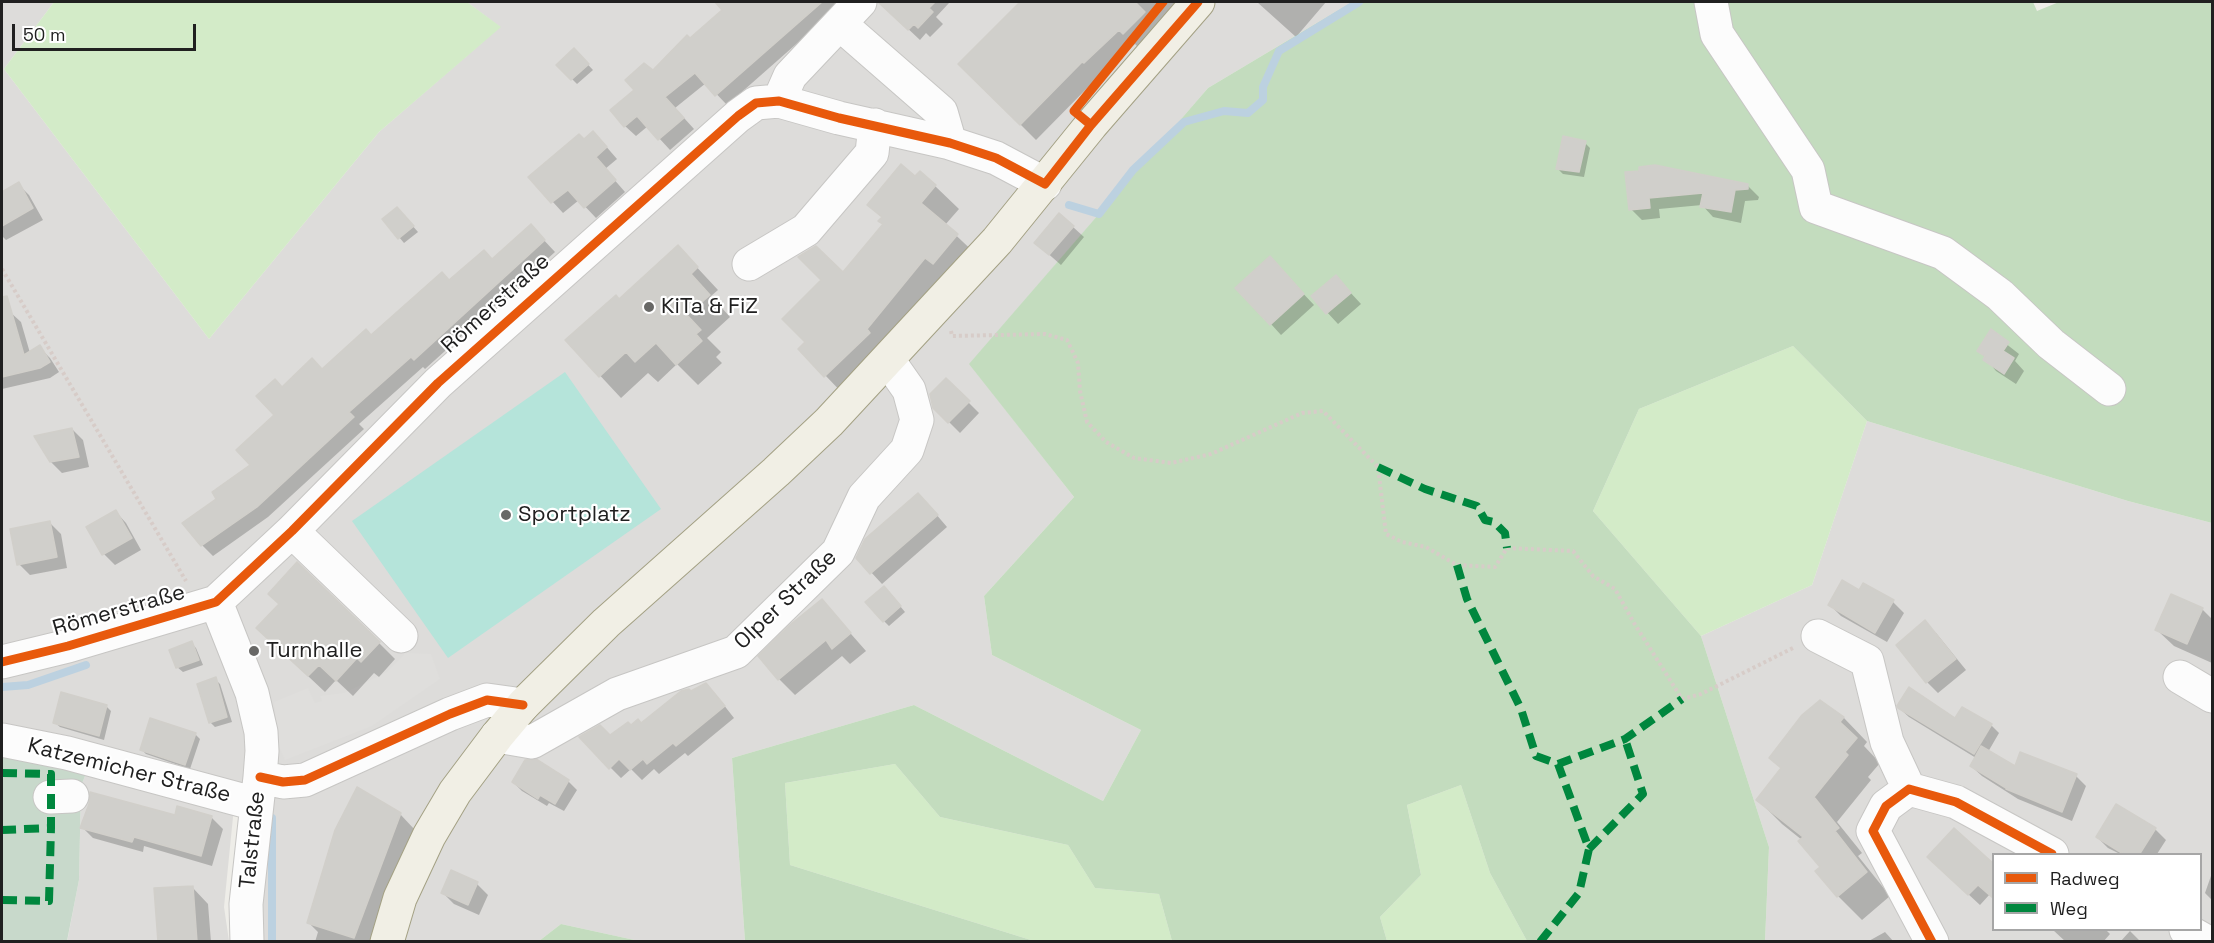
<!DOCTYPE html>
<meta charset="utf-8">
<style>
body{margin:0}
#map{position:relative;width:2214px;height:943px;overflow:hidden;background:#eeede8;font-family:"Space Grotesk",sans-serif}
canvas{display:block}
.frame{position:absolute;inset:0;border:3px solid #202020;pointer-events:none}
.legend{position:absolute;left:1992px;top:853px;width:210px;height:78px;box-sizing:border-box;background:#fff;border:2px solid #a6a6a6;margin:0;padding:8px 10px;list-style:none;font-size:18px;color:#202020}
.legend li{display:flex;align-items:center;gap:12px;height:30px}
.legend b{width:30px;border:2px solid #a6a6a6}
.scale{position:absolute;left:12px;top:24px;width:184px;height:27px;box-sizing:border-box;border:3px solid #202020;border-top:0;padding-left:8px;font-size:18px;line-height:21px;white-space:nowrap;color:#202020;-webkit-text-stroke:4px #fff;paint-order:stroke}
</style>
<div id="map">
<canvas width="2214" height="943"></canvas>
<div class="frame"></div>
<ul class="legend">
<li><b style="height:8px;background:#e8590c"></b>Radweg</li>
<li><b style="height:8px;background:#00873e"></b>Weg</li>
</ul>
<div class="scale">50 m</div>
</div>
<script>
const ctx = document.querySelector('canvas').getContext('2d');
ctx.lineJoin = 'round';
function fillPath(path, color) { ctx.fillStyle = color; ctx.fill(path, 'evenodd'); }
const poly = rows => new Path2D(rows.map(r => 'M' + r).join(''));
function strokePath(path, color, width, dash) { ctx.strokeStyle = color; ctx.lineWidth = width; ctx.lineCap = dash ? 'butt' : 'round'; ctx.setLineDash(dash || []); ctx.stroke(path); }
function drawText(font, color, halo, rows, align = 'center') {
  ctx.font = font + ' "Space Grotesk",sans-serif'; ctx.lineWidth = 4.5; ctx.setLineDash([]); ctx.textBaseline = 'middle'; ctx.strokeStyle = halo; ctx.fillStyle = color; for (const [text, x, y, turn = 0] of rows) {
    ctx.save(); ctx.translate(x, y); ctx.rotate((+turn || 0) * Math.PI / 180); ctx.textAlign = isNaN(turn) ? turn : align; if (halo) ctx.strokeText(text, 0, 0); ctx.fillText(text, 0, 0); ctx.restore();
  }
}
fillPath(poly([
 [2,2,54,2,4,69,209,339,379,132,500,27,467,2,1352,2,1208,88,970,364,1074,497,984,596,992,655,1141,730,1103,801,914,705,732,758,745,941,639,941,561,924,539,941,261,941,256,804,2,728],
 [1867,421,2128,501,2212,523,2212,941,1765,941,1769,847,1701,636,1812,585],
 [1994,854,2200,854,2200,930,1994,930],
 [87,771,234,807,224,907,229,941,67,942,79,880,81,786]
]), '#dddcda');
fillPath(poly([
 [54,2,467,2,501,27,379,132,209,339,4,69],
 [1793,346,1867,421,1812,585,1701,636,1593,511,1639,409],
 [895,764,940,817,1068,845,1095,888,1159,894,1172,941,1034,941,790,865,785,783],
 [1461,785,1490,873,1527,941,1387,941,1380,917,1421,875,1407,805]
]), '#d3ebc8');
fillPath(poly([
 [1352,2,2033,2,2037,11,2059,2,2212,2,2212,523,2128,501,1867,421,1793,346,1639,409,1593,511,1701,636,1769,847,1765,941,1527,941,1490,873,1461,785,1407,805,1421,875,1380,917,1387,941,1172,941,1159,894,1095,888,1068,845,940,817,895,764,785,783,790,865,1034,941,745,941,732,758,914,705,1103,801,1141,730,992,655,984,596,1074,497,969,364,1208,88],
 [561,924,639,941,539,941]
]), '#c3dcbe');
fillPath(poly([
 [2,752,87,771,81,786,79,880,67,941,2,941]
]), '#c8d9cb');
fillPath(poly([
 [565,372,661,509,448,658,352,521]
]), '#b5e4da');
fillPath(poly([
 [405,653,431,654,440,679,372,726,285,760,279,747,274,702,308,688,315,703,322,701,320,696,344,693,387,672]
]), '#dfdedc');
fillPath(poly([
 [767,2,844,2,727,105,706,83,675,108,694,129,670,150,648,126,636,136,625,126,653,72,690,40,720,44],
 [896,2,948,2,949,3,936,17,943,24,930,37,926,33,920,40,888,10],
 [1021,2,1178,2,1139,48,1135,44,1100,78,1099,76,1036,140,960,64],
 [1257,2,1326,2,1296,37],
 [574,50,593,70,577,84,558,65],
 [584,141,604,144,617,159,605,169,625,192,596,218,579,200,563,213,531,178],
 [1585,143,1590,148,1584,177,1563,174,1558,169],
 [1641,173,1748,186,1759,197,1758,200,1745,201,1741,223,1713,217,1702,205,1659,209,1660,218,1642,220,1631,209],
 [916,178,935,186,959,209,945,225,980,258,848,399,825,375,807,342,843,275,884,225,883,218,869,205],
 [18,184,29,195,43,220,6,240,2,236,2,193],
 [402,214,418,232,404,243,384,219],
 [1073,227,1084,237,1061,265,1036,243],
 [541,237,555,252,425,369,423,367,359,424,364,429,268,517,213,556,202,545,218,499,252,465,276,415,282,388,322,371,450,281],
 [678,247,718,290,711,296,730,317,707,338,721,352,716,357,722,363,698,385,677,364,658,382,648,373,621,398,567,340,619,301],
 [1280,269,1314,305,1281,335,1271,324],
 [1336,277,1361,304,1338,324,1313,297],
 [10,312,21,322,30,353,39,347,50,358,59,372,50,378,2,389,2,314],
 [1991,332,2019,354,2015,361,2024,371,2016,384,1996,371,1979,350],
 [946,380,979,413,960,433,935,408],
 [72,429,83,440,89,467,62,473,51,462],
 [929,506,947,527,882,584,858,558],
 [116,512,126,523,141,550,115,565,104,554],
 [50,523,61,534,67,568,30,575,19,564],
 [1864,585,1893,602,1904,613,1887,642,1841,616,1830,605,1860,592],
 [889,593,905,612,889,626,884,621],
 [822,601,866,651,850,664,842,656,795,695,779,679],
 [2202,609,2212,619,2212,663,2174,646,2157,630],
 [1936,633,1966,670,1938,693,1927,682],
 [191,643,196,648,203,665,183,672,177,667],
 [379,643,395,659,379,677,374,673,353,696,336,680,325,692,275,645],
 [215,679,220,684,232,722,215,727,210,722],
 [691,693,716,695,734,718,688,756,685,753,659,774,654,769,642,780,631,769,621,778,610,767,610,737,631,727,642,725],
 [1820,702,1844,718,1867,742,1864,746,1880,763,1868,777,1871,780,1837,822,1862,853,1858,856,1890,896,1862,920,1838,896,1822,867,1802,840,1782,824,1758,800,1782,769,1771,758],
 [106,706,111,711,104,740,60,727,54,722],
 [1899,708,1955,721,1991,725,1999,733,1988,752,2016,768,2076,776,2086,786,2072,821,2018,799,1982,776,1971,766,1976,758,1909,717],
 [195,734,200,739,190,769,146,754,141,749],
 [568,781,577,790,564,811,549,803,547,806,522,791,513,782],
 [2117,806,2155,829,2166,840,2157,854,2120,854,2108,848,2097,837],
 [178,808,212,818,223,829,212,866,144,846,143,852,93,838,82,827,176,817],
 [400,814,415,830,373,942,315,942,318,932,308,922],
 [1994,866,1990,894,1980,905,1940,868],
 [452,872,477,884,488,895,479,915,454,904,443,893],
 [2212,873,2212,900,2205,893],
 [192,887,208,904,211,942,160,942],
 [2053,930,2106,930,2110,934,2103,942,2066,942],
 [2130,931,2141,942,2120,942],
 [1885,932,1894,942,1867,942]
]), '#0003');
strokePath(poly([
 [1069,205,1099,214,1133,170,1184,122,1224,111,1248,113,1263,100,1263,87,1279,51,1359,2],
 [2,687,28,685,86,665],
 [272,942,272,818]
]), '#bcd1e0', 8);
const building = poly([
 [715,2,822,2,715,96,695,73,665,97,684,118,658,140,637,116,624,127,610,110,634,90,625,80,644,63,653,70,687,35,690,38,722,10,715,2],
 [878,2,935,2,929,8,933,12,918,28,914,24,908,30,878,2],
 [1020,2,1135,2,1145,12,1123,34,1119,30,1084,63,1082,62,1020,125,958,64,1020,2],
 [574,48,589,64,571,80,556,65,574,48],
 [593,131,607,147,596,157,616,180,584,208,568,190,551,203,528,177,579,134,584,139,593,131],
 [1563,136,1586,141,1579,172,1556,169,1563,136],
 [901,164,915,176,920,171,936,185,921,203,958,234,933,264,925,258,867,329,870,333,824,377,798,349,805,342,782,319,821,280,798,257,816,246,843,272,883,224,878,221,882,217,867,205,901,164],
 [1655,165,1748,184,1748,189,1735,190,1731,212,1700,207,1703,193,1649,198,1650,208,1629,210,1625,172,1639,171,1639,167,1655,165],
 [19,182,33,208,2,226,2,192,19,182],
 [397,207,414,226,398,239,382,219,397,207],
 [1059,213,1074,226,1049,255,1034,243,1059,213],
 [531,224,545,240,414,360,411,357,349,412,354,417,257,507,201,546,182,523,216,499,212,492,250,465,236,450,274,415,256,396,275,379,282,387,312,358,322,369,366,329,371,335,442,272,449,280,484,250,492,259,531,224],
 [678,245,698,267,691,274,710,295,687,315,701,330,696,334,702,341,676,365,656,343,635,362,626,352,599,377,565,340,616,295,619,299,678,245],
 [1270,256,1304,294,1270,325,1235,288,1270,256],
 [1336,275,1351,293,1326,314,1311,296,1336,275],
 [7,296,24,355,40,345,50,362,40,368,2,377,2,297,7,296],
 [1991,329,2009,342,2003,351,2014,358,2004,374,1983,360,1985,356,1977,351,1991,329],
 [946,378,970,401,948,423,933,408,930,394,946,378],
 [72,428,79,457,50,462,34,436,72,428],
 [918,493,938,515,870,574,856,558,865,539,918,493],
 [116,510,132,538,102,555,86,527,116,510],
 [50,521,57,557,17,565,10,529,50,521],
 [297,562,380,642,361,662,357,658,336,681,319,665,308,676,256,628,279,604,268,594,297,562],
 [1842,580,1859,590,1863,583,1894,600,1875,633,1828,605,1842,580],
 [884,586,901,606,883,622,865,602,884,586],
 [2171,594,2203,608,2187,644,2155,630,2171,594],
 [822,599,851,633,832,649,826,640,778,680,758,656,791,624,822,599],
 [1925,620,1956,659,1926,683,1896,645,1925,620],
 [192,641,199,660,176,668,169,650,192,641],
 [216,677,227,717,209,723,197,684,216,677],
 [706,683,725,706,676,746,673,743,647,764,643,759,630,770,619,759,609,769,579,737,600,725,610,735,628,722,631,725,638,719,641,723,681,691,689,689,691,691,706,683],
 [1909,687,1955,718,1962,707,1992,724,1974,754,1898,708,1897,706,1909,687],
 [61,692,107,705,99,736,53,723,61,692],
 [1820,700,1844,717,1840,722,1857,738,1845,752,1848,755,1814,797,1839,828,1835,831,1867,872,1837,897,1815,871,1820,867,1798,841,1803,837,1756,800,1781,768,1769,758,1802,715,1820,700],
 [150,718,196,733,185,765,140,750,150,718],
 [1981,746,2015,766,2020,752,2077,774,2062,812,2006,789,2006,788,1970,766,1981,746],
 [536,759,569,780,555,804,540,795,538,799,512,782,525,760,536,759],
 [357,787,401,813,354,938,307,923,335,830,357,787],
 [90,792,175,815,177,806,212,816,201,856,134,837,132,842,80,828,89,804,90,792],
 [2116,804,2156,828,2139,855,2125,855,2096,837,2116,804],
 [1954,828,1994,864,1994,899,1978,885,1968,895,1927,857,1954,828],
 [451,870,478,882,468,905,441,893,451,870],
 [193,886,197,942,158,942,154,888,193,886]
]);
fillPath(building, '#d0cfcb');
strokePath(building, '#d1cfca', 1.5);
const minor = poly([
 [1711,2,1717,34,1808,170,1816,207,1943,253,2000,295,2051,344,2109,389],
 [840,24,941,112,950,143],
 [779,101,790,76,860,2],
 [749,264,806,230,872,153,875,125],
 [292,531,401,636],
 [216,602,252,693,261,732,262,751,260,777,246,904,247,942],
 [1818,636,1867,661,1887,742,1909,789],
 [2,662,68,646,216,602,292,531,438,383,738,116,756,103,779,101,839,118,950,143,996,158,1045,184],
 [2180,677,2212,696],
 [497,736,532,742,617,694,736,652,838,552,864,497,907,450,917,420,909,390,888,360],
 [2,740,67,753,256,804],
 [260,777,283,782,305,780,450,714,487,700,523,705],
 [50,797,72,796],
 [2186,930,2207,942],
 [1932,942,1873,831,1886,806,1909,789,1956,802,2052,854]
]);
const major = poly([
 [387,942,400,898,429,836,455,792,497,736,523,705,606,623,776,472,829,422,997,241,1091,125,1198,2]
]);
strokePath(minor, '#c7c6c4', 35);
strokePath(major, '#a4a184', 35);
strokePath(poly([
 [2,269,186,581],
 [951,331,952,336,1045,334,1067,340,1078,363,1080,391,1087,422,1106,442,1134,458,1171,463,1211,454,1302,413,1323,411,1378,467,1386,534,1402,542,1426,547,1457,565,1495,567,1507,548,1573,551,1593,576,1615,589,1634,623,1682,699,1701,694,1793,648]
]), '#d7ccc8', 4, [3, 3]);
strokePath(minor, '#fcfcfc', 33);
strokePath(major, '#f1efe5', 33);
strokePath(poly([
 [1378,467,1425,489,1477,506,1485,520,1494,522,1505,533,1507,548],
 [1457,565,1467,599,1521,709,1536,756,1558,764,1625,739,1682,699],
 [2,773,51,774,51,828,2,830],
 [1589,849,1643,794,1625,739],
 [2,900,49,901,51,828],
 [1540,942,1579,893,1589,849,1558,764]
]), '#00873e', 8, [15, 8]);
strokePath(poly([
 [1091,125,1074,111,1163,2],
 [2,662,68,646,216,602,292,531,438,383,738,116,756,103,779,101,839,118,950,143,996,158,1045,184,1091,125,1198,2],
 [260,777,283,782,305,780,450,714,487,700,523,705],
 [1932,942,1873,831,1886,806,1909,789,1956,802,2052,854]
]), '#e8590c', 9);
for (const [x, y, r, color] of [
 [649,307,6,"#686866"],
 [506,515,6,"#686866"],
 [254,651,6,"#686866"]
]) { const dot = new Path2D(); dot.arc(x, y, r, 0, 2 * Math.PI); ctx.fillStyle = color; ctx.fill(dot); strokePath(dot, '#fff', 2); }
drawText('22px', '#202020', '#fff', [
 ["Römerstraße",496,304,-42],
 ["Olper Straße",786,600,-44],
 ["Römerstraße",119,611,-16],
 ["Katzemicher Straße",129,771,14],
 ["Talstraße",253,840,-84]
]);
drawText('22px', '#202020', '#fff', [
 ["KiTa & FiZ",661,307],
 ["Sportplatz",518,515],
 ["Turnhalle",266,651]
], 'left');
</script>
